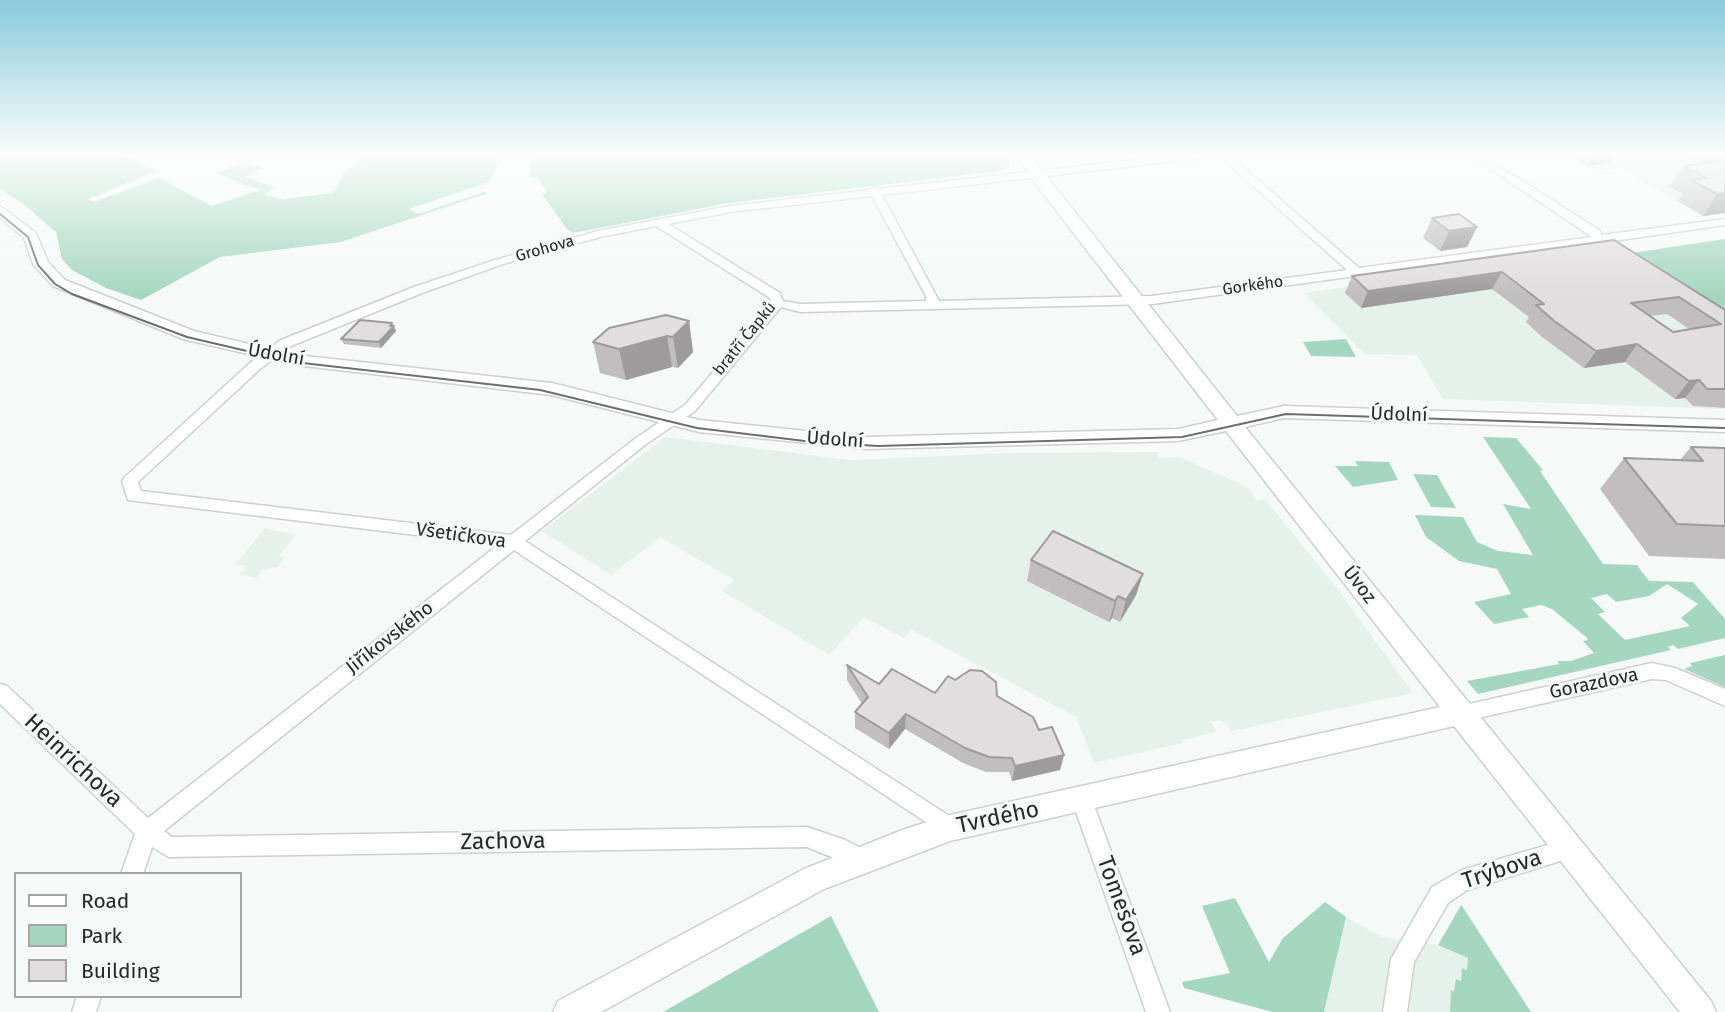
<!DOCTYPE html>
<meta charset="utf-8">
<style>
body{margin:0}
#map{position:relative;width:1725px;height:1012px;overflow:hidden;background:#f5faf8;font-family:"Fira Sans",sans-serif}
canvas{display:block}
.legend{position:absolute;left:14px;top:872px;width:228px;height:126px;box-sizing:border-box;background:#f5faf8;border:2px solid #a3a6a5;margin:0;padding:9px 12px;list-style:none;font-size:21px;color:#272928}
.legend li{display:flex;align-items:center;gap:14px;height:35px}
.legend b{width:35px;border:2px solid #a3a6a5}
</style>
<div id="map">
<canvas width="1725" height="1012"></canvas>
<ul class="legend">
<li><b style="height:9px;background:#fff"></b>Road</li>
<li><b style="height:19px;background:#a5d7c0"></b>Park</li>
<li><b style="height:19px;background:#e2dddf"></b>Building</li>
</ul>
</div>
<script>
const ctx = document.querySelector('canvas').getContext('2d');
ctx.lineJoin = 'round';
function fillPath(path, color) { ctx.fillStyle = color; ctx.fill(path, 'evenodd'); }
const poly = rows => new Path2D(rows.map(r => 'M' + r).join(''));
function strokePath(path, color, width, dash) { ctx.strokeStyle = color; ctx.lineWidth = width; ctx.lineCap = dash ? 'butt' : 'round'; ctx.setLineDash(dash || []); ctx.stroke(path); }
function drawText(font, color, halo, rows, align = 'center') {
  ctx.font = font + ' "Fira Sans",sans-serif'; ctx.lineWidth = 6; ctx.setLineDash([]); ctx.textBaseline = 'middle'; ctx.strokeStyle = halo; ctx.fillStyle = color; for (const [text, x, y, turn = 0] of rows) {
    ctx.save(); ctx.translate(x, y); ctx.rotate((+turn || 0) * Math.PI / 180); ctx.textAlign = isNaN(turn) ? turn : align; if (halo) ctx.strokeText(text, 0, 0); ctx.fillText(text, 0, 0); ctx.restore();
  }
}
fillPath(poly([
 [1566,154,1723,154,1725,213,1703,216,1619,168,1595,171],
 [1601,252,1725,335,1725,409,1443,399,1417,355,1364,354,1304,293],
 [665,437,850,460,1009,453,1157,452,1159,458,1179,457,1248,487,1257,501,1265,499,1336,587,1413,693,1231,731,1226,723,1219,720,1211,722,1216,732,1182,740,1183,743,1094,763,1076,717,912,630,904,638,864,617,829,655,722,591,734,580,660,537,611,575,542,531],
 [265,528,296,535,279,556,284,558,277,567,263,569,257,577,239,575,247,566,235,565],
 [1346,917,1382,937,1438,945,1468,958,1467,970,1463,968,1461,981,1451,990,1450,1012,1324,1012]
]), '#e5f2eb');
fillPath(poly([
 [0,154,121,154,157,171,88,199,93,202,159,178,212,206,260,190,215,173,243,162,261,167,246,177,274,187,264,195,284,199,334,193,344,173,362,160,352,154,505,154,489,182,409,209,418,214,484,192,488,193,341,242,220,257,141,300,106,288,72,270,62,259,56,232,22,203,0,189],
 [529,154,1005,154,1010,166,1000,171,729,203,573,233,567,229,542,194,547,192,538,178,531,177],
 [1725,239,1725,313,1631,253],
 [1346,339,1356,357,1311,356,1303,342],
 [1483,437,1516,438,1543,470,1540,471,1603,564,1637,565,1649,581,1693,582,1725,619,1725,638,1678,649,1673,645,1668,647,1671,650,1478,694,1467,681,1559,664,1558,661,1571,661,1594,653,1583,641,1588,640,1586,637,1552,609,1541,605,1522,609,1529,617,1494,624,1474,602,1511,594,1497,569,1459,561,1426,537,1415,515,1463,517,1477,542,1498,551,1533,555,1503,504,1531,509],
 [1667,584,1698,604,1681,618,1690,626,1625,640,1598,614,1605,612,1591,598,1607,594,1616,602,1649,596],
 [1355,461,1389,462,1398,480,1353,487,1335,466,1358,466],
 [1413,474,1437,475,1456,508,1431,507],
 [1725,655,1725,687,1684,669,1692,666,1690,663],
 [1235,898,1269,962,1283,938,1325,902,1346,917,1324,1012,1272,1012,1184,988,1182,982,1230,973,1202,906],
 [1461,905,1462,906,1531,1012,1450,1012,1451,990,1454,991,1456,979,1461,981,1462,968,1467,970,1468,958,1438,945],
 [831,916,879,1012,663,1012]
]), '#a5d7c0');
const street = poly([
 [1187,154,1217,154,1212,157,882,195,939,301,1152,296,1347,270,1217,154,1228,154,1359,268,1592,237,1468,154,1480,154,1599,230,1602,235,1725,219,1725,225,1606,242,1605,246,1601,247,1595,243,1152,304,800,312,781,307,695,411,646,444,525,541,957,821,961,828,957,835,950,838,514,550,164,831,172,837,807,827,845,840,869,852,872,859,869,866,861,869,807,847,169,857,152,847,143,874,121,874,135,834,0,704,0,684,7,686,148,818,498,545,128,500,122,481,125,477,250,363,281,340,414,287,495,260,598,231,730,206,869,190,874,187,878,189,1187,154],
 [872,196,926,296,926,301,800,304,783,301,780,293,668,224,730,212,872,196],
 [656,226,770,298,772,303,685,405,636,438,511,535,141,491,138,482,260,369,291,346,422,293,503,264,600,237,656,226],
 [1652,663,1675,668,1725,689,1725,706,1666,680,1652,679,1460,722,1453,720,1450,714,1453,708,1460,706,1652,663],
 [1082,790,1089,793,1092,800,1170,1012,1146,1012,1072,800,1075,793,1082,790],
 [1568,839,1576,842,1579,849,1576,856,1467,890,1448,903,1414,962,1407,1012,1383,1012,1391,959,1432,887,1462,870,1568,839],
 [77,996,101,996,96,1012,72,1012,77,996]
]);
const secondary = poly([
 [1016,154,1029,154,1237,416,1284,406,1725,420,1725,432,1284,418,1245,427,1711,1001,1716,1012,1680,1012,1454,726,950,841,824,889,601,1012,553,1012,558,1001,804,869,905,829,950,815,1440,707,1226,431,1178,441,866,449,699,432,551,395,296,365,183,339,53,286,33,264,24,238,0,217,0,206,36,233,48,262,65,280,194,331,296,355,552,383,699,420,866,437,1178,429,1218,420,1035,183,1016,154]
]);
strokePath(street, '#ccd1cf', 3);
strokePath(secondary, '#ccd1cf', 3);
fillPath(street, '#fff');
fillPath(secondary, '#fff');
strokePath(poly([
 [0,214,28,237,38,265,55,284,72,294,187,337,294,362,540,390,697,428,813,442,878,446,1182,437,1286,414,1725,428]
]), '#6c6f6d', 2);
fillPath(poly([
 [1566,154,1615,154,1610,163,1587,166],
 [1684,154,1725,154,1725,213,1703,216,1678,201,1683,194,1670,187,1684,166,1703,164],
 [1432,218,1477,227,1467,247,1440,251,1423,238],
 [1614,240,1725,310,1725,408,1693,406,1685,398,1675,399,1625,362,1584,368,1542,337,1526,322,1529,317,1492,289,1361,308,1345,293,1352,276],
 [1667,314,1689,329,1673,332,1651,316],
 [689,321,693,352,678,368,672,367,626,380,600,373,593,342],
 [393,326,396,331,381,348,344,344,341,339],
 [1691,447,1725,448,1725,559,1649,556,1600,489,1624,458,1680,460],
 [1031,560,1143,574,1136,595,1120,622,1112,618,1109,622,1027,581],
 [847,665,879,684,935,693,955,680,997,696,1039,730,1064,755,1060,770,1012,781,1009,772,986,772,963,763,905,729,889,749,855,728,855,712,862,704,847,680]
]), '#c2bec0');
fillPath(poly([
 [1593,154,1615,154,1610,163,1587,166],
 [1725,188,1725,213,1703,216,1717,194],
 [1477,227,1467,247,1440,251,1449,231],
 [1502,272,1492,289,1361,308,1368,291],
 [689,321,693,352,678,368,673,337],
 [392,323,396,331,381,348,379,342],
 [667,336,672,367,626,380,619,349],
 [1637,344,1625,362,1584,368,1596,351],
 [1699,380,1685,398,1675,399,1689,381],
 [1143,574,1136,595,1120,622,1126,600],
 [1118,596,1112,618,1109,622,1115,601],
 [906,714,905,729,889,749,889,733],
 [1064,755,1060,770,1012,781,1015,766]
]), '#9e9b9c');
const building = poly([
 [1725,161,1725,193,1717,194,1691,180,1707,178,1684,166,1725,161],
 [1459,214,1477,227,1449,231,1432,218,1459,214],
 [1614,240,1725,310,1725,389,1707,389,1699,380,1689,381,1637,344,1596,351,1553,320,1536,305,1544,304,1502,272,1368,291,1352,276,1614,240],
 [1679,297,1721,324,1673,332,1631,303,1679,297],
 [666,315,689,321,673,337,667,336,619,349,593,342,609,328,666,315],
 [360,320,392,323,390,326,394,326,379,342,341,339,360,320],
 [1691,447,1725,448,1725,526,1677,524,1624,458,1703,461,1691,447],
 [1053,531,1143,574,1126,600,1118,596,1115,601,1031,560,1053,531],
 [847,665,879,684,892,669,935,693,948,676,955,680,970,670,982,671,996,682,997,696,1033,717,1039,730,1052,727,1064,755,1015,766,1012,758,989,757,965,748,906,714,889,733,855,712,868,697,847,665]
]);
fillPath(building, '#e2dddf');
strokePath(building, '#9e9b9c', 2);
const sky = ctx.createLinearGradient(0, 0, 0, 296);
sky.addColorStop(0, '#89cbdc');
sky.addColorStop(0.52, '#fafdfc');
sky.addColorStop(1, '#fafdfc00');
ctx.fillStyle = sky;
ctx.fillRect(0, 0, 1725, 296);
drawText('16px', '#272928', '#f5faf8', [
 ["Grohova",545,249,-16],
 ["Gorkého",1253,286,-8],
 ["bratří Čapků",745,339,-51]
]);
drawText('19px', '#272928', '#f5faf8', [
 ["Údolní",276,355,10],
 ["Údolní",1399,415,2],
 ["Údolní",835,440,4],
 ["Všetičkova",461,536,8],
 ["Úvoz",1359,585,52],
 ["Jiříkovského",390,638,-38],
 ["Gorazdova",1594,684,-12]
]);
drawText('23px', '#272928', '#f5faf8', [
 ["Heinrichova",73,761,43],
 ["Tvrdého",998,818,-12],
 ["Zachova",503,842,-1],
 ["Trýbova",1502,870,-18],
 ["Tomešova",1121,906,70]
]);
</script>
